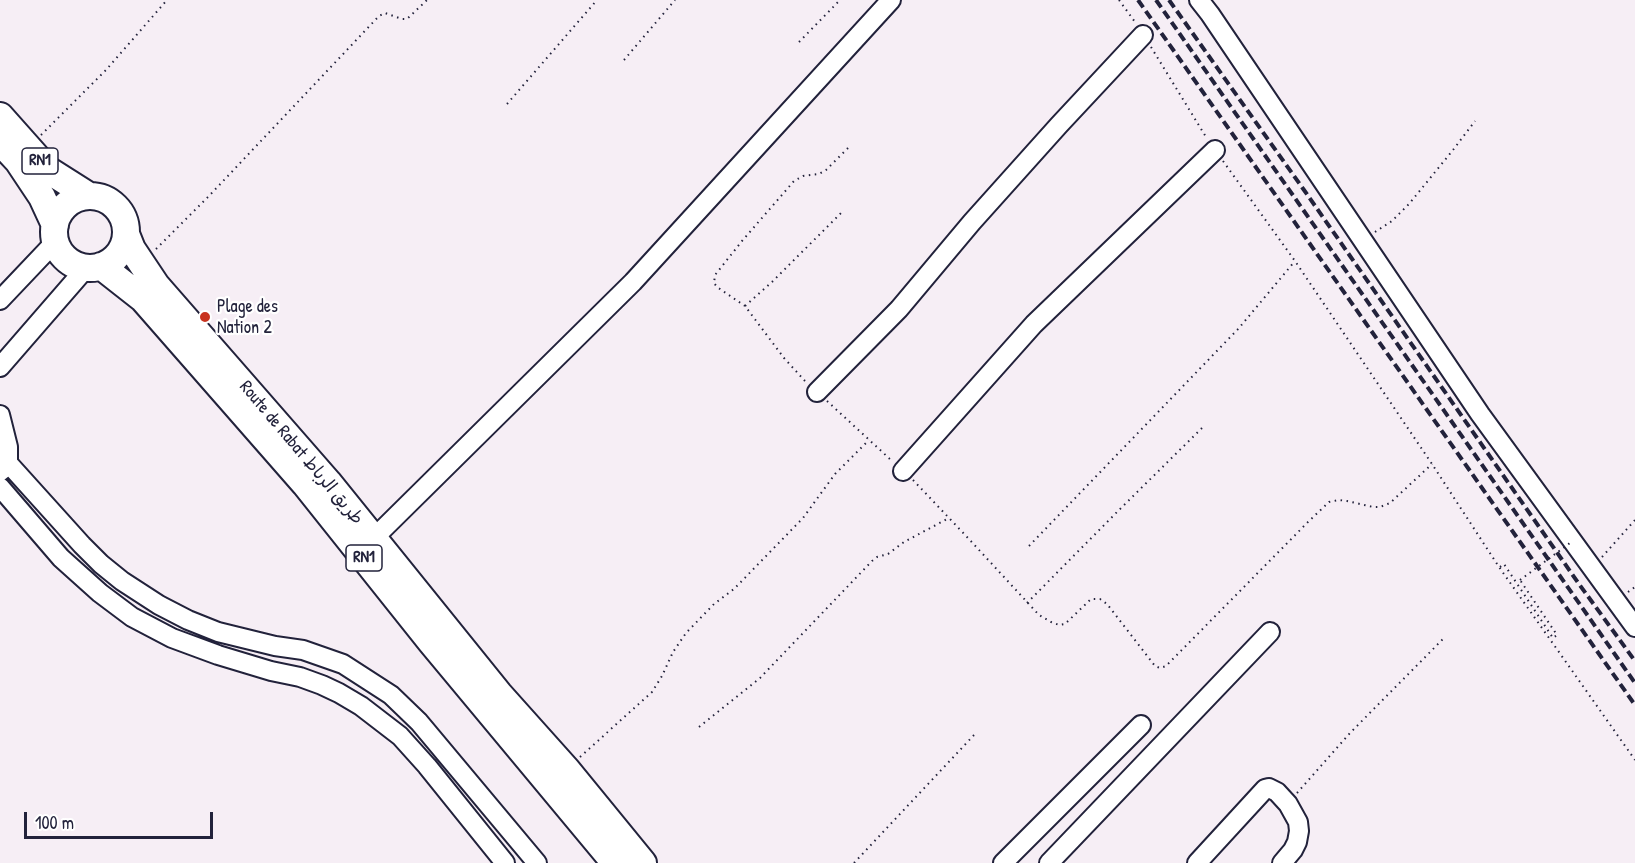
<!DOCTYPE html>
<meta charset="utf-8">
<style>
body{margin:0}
#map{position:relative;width:1635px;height:863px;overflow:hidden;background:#f6eef5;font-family:"Patrick Hand",sans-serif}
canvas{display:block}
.scale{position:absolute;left:24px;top:812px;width:189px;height:27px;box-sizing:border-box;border:3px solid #22223b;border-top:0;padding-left:8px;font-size:18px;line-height:21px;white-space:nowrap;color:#22223b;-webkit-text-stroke:4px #fff;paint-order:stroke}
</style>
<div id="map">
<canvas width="1635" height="863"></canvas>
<div class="scale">100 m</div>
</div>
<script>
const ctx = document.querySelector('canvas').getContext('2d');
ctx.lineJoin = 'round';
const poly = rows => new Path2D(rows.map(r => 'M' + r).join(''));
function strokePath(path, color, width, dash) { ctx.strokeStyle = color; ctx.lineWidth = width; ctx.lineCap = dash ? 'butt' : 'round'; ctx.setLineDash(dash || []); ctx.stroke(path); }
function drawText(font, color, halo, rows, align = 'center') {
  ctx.font = font + ' "Patrick Hand","Playpen Sans Arabic",sans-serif'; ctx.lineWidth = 4.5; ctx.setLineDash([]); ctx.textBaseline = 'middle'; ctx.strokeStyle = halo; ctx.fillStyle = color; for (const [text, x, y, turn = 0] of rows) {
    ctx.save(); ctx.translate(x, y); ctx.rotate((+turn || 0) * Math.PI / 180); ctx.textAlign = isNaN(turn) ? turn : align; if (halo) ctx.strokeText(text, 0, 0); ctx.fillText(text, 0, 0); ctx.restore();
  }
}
const minor = poly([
 [1199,0,1210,14,1480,414,1635,627],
 [0,300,56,241],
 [0,367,86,268],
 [817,392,899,309,972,222,1059,125,1143,35],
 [0,415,8,447,8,463,1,471],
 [8,463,82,545,101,564,122,581,159,605,188,620,218,632,275,646,303,650,343,664,391,695,419,722,537,863],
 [903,471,1034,324,1215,150],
 [0,487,61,558,100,593,132,617,172,638,218,655,271,671,300,677,322,685,339,693,361,706,400,736,427,766,505,863],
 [373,539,633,282,891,0],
 [1003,863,1141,725],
 [1049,863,1270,632],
 [1197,863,1265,789,1269,788,1277,792,1288,804,1298,822,1299,831,1297,842,1293,850,1282,863]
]);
const highway = poly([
 [0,116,48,170,89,196],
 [1,143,18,161,42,197,55,225],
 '54 232a36 36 0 1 1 72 0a36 36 0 1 1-72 0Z',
 [126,234,132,249,156,285,328,482,499,694,567,770,643,863],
 [101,266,143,299,305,484,431,642,615,863]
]);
strokePath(minor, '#22223b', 22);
strokePath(highway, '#22223b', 30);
strokePath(poly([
 [1119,0,1135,22],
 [799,42,840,0],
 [1151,47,1206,137],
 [624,60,675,0],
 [507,104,597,0],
 [41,135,106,70,167,0],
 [1223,161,1295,261,1432,464,1499,567,1635,760],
 [1375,232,1392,221,1409,204,1453,150,1475,121],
 [156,249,208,197,379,16,385,13,402,19,407,19,427,0],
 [745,306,772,282,844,210],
 [805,381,784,358,745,306,717,287,714,283,715,275,742,241,794,181,803,176,819,174,826,170,851,145],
 [827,401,891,460],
 [913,480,968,538,1039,615,1051,622,1059,625,1065,624,1091,599,1100,599,1107,604,1155,666,1160,668,1166,666,1309,521,1329,502,1339,500,1347,501,1373,507,1380,507,1390,503,1432,464],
 [1029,546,1239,328,1295,261],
 [1602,557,1635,520],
 [1500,567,1504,564,1553,638,1557,635,1520,580],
 [1628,592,1635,587],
 [1027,603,1118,511,1202,428],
 [699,727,760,678,872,561,877,557,888,554,904,542,949,518],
 [580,757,652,692,662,676,673,652,686,633,714,604,734,589,803,518,835,474,869,440],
 [1297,793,1350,733,1443,639],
 [854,863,974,735]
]), '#22223b', 2, [1.5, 4.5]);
strokePath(minor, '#fff', 18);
strokePath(highway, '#fff', 26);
strokePath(poly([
 [1138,0,1635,705],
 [1156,0,1635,683],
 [1169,0,1304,190,1579,584,1635,661]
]), '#22223b', 4, [9, 4.5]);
strokePath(poly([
 [1520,580,1570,543]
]), '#22223b', 2, [1.5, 4.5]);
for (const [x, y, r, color] of [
 [205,317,6,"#c8321e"]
]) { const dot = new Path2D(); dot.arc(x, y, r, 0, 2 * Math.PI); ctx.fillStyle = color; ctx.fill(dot); strokePath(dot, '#fff', 2); }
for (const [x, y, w] of [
 [40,161,36],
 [364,558,36]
]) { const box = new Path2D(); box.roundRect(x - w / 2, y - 13, w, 26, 4.5); ctx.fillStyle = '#fff'; ctx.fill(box); strokePath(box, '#22223b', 1.5); }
drawText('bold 16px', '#22223b', null, [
 ["RN1",40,161],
 ["RN1",364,558]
]);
drawText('18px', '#22223b', '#fff', [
 ["Plage des",217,307],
 ["Nation 2",217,328]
], 'left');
drawText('18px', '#22223b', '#fff', [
 ["Route de Rabat طريق الرباط",301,453,50]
]);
</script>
